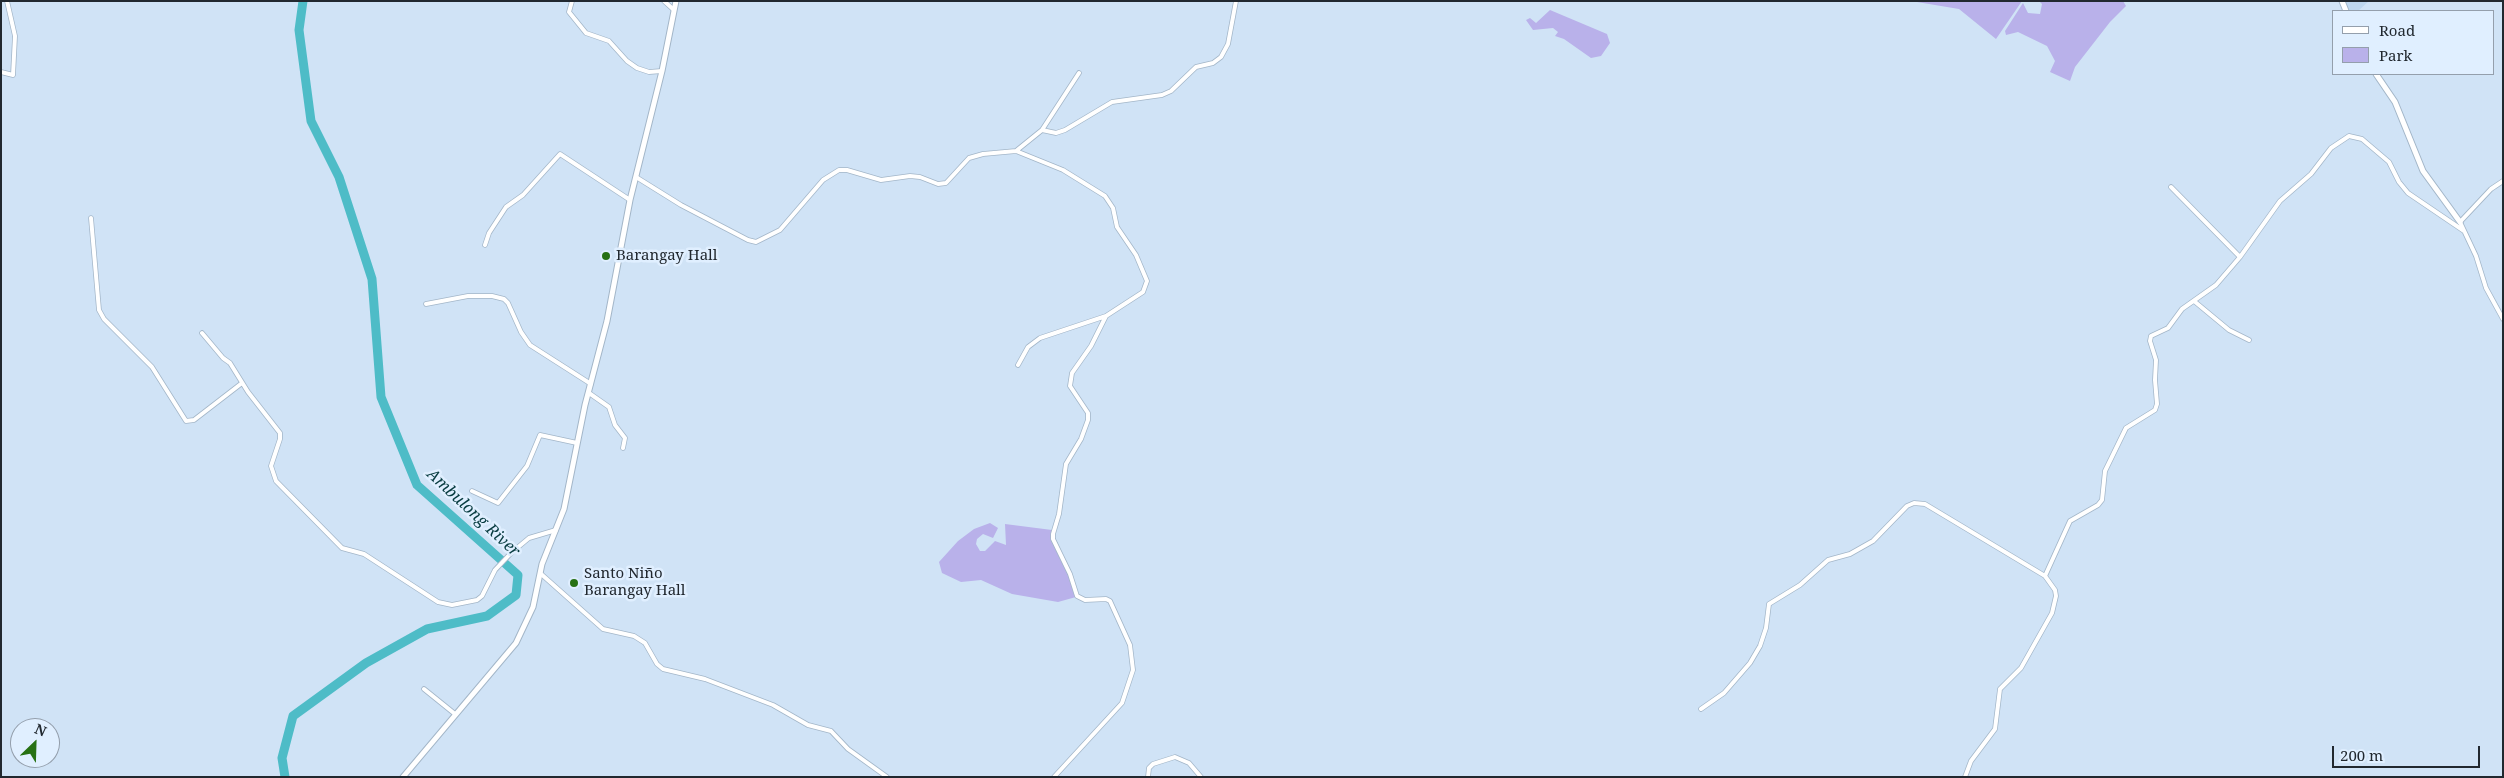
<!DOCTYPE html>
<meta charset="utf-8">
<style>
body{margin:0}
#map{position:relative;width:2504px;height:778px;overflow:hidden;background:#d0e3f6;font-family:"Noto Serif",serif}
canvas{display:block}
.frame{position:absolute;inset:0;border:2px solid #21282f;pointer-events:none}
.legend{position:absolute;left:2332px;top:10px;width:162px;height:65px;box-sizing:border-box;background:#e0efff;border:1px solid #949fac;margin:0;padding:6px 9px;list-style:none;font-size:15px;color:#21282f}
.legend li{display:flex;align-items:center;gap:10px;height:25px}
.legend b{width:25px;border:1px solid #949fac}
.north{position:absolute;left:10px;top:718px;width:50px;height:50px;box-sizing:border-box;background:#e0efff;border:1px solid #949fac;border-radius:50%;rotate:24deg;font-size:14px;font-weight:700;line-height:20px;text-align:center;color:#21282f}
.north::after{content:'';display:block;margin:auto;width:18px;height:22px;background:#277114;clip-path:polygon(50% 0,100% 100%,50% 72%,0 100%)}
.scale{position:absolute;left:2332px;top:746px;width:148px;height:22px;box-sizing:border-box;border:2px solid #21282f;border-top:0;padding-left:6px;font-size:15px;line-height:18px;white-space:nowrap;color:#21282f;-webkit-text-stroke:4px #e0efff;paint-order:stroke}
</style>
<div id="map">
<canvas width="2504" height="778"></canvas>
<div class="frame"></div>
<ul class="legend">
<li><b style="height:6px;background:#fff"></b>Road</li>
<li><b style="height:14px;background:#b9b1ea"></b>Park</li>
</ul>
<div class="north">N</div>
<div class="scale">200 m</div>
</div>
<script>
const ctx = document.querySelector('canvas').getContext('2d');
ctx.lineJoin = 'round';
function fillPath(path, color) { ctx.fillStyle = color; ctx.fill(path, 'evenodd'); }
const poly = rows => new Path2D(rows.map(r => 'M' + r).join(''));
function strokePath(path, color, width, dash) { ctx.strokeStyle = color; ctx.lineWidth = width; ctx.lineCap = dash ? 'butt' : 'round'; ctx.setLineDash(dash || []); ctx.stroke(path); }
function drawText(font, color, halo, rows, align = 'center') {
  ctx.font = font + ' "Noto Serif",serif'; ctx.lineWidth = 5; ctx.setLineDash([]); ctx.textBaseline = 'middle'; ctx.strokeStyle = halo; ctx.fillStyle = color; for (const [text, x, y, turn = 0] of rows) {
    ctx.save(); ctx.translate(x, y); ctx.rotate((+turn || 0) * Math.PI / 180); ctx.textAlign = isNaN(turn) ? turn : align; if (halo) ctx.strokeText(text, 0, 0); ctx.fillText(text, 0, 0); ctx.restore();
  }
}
fillPath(poly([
 [2343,1,2369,1,2358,11,2347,11]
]), '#bed7ef');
fillPath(poly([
 [1911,1,2022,1,1996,39,1959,9],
 [2039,1,2123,1,2126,6,2110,22,2075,67,2070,81,2050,72,2055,61,2047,46,2018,32,2006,35,2005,31,2023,3,2028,13,2040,14,2042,4],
 [1550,10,1607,34,1610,43,1601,56,1591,58,1564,39,1555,36,1558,32,1553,28,1533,30,1526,20,1530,18,1536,23],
 [990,523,998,528,993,538,983,534,977,539,976,544,980,551,985,551,995,541,1006,545,1005,524,1052,530,1052,537,1065,561,1076,597,1058,602,1012,594,981,580,961,582,942,573,939,562,958,541,974,529]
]), '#b9b1ea');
strokePath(poly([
 [285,777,282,758,293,716,366,663,427,629,487,616,516,595,518,575,417,485,381,397,372,279,339,177,311,121,299,30,303,1]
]), '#4ebcc7', 9);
const minor = poly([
 [572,1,569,12,586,33,609,41,627,61,637,68,649,72,662,71],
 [664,1,674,10],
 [1,72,13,75,15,36,7,1],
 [1042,130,1079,73],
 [1016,151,1063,170,1105,196,1113,208,1117,227,1136,255,1147,281,1143,292,1106,316,1091,346,1072,373,1070,386,1088,413,1088,420,1081,439,1066,464,1059,514,1053,534,1053,539,1070,574,1077,596,1085,600,1106,599,1110,601,1130,645,1133,670,1122,703,1054,777],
 [636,177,681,205,748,240,756,242,780,230,823,180,839,170,847,170,881,180,910,176,920,177,938,184,946,183,969,158,983,154,1016,151,1042,130,1056,133,1065,130,1112,102,1162,95,1171,91,1196,67,1213,63,1221,57,1228,44,1236,1],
 [2503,181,2491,189,2460,222,2476,256,2486,288,2503,319],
 [2171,187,2240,257],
 [91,218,99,310,104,319,152,367,186,421,194,420,242,383],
 [485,245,489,233,506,207,523,195,560,154,630,200],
 [2194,301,2229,330,2249,340],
 [426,304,468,296,492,296,504,299,508,303,521,332,530,345,591,384],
 [202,333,223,358,230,363,248,392,280,433,280,439,271,466,276,481,342,548,364,554,438,602,452,605,477,600,482,596,495,570,511,553,529,538,556,530],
 [1018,365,1028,347,1040,338,1106,316],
 [589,393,609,407,615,425,625,438,623,448],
 [472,491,498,503,527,466,540,435,577,443],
 [540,573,603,629,634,636,645,643,657,664,663,669,705,679,773,705,808,725,831,731,848,749,887,777],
 [2045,576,2070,521,2098,505,2102,500,2105,471,2126,428,2155,410,2157,404,2155,380,2156,360,2150,341,2151,336,2168,328,2182,309,2216,285,2240,257,2280,201,2311,174,2331,148,2349,136,2362,139,2389,162,2399,182,2408,193,2464,231],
 [424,689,455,714],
 [1701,709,1724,693,1750,663,1760,646,1766,628,1769,604,1800,585,1828,560,1850,554,1873,541,1907,506,1914,503,1925,504,2045,576,2055,590,2056,596,2052,613,2021,668,2000,689,1995,729,1971,761,1965,777],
 [1148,777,1149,768,1153,764,1175,757,1189,763,1201,777]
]);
const tertiary = poly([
 [2342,1,2346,11],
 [2376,74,2395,102,2423,171,2460,222],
 [403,777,516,643,533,607,542,564,564,509,585,405,607,321,630,200,662,71,676,1]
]);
strokePath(minor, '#a3b6c8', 5.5);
strokePath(tertiary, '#a3b6c8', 7);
strokePath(minor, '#fff', 4);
strokePath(tertiary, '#fff', 5);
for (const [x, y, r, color] of [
 [606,256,5,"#277114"],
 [574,583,5,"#277114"]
]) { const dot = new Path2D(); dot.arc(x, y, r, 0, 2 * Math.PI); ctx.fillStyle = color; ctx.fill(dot); strokePath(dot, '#e0efff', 2); }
drawText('15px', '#21282f', '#e0efff', [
 ["Barangay Hall",616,256],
 ["Santo Niño",584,574],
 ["Barangay Hall",584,591]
], 'left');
drawText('italic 16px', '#083c41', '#e0efff', [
 ["Ambulong River",473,513,43]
]);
</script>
